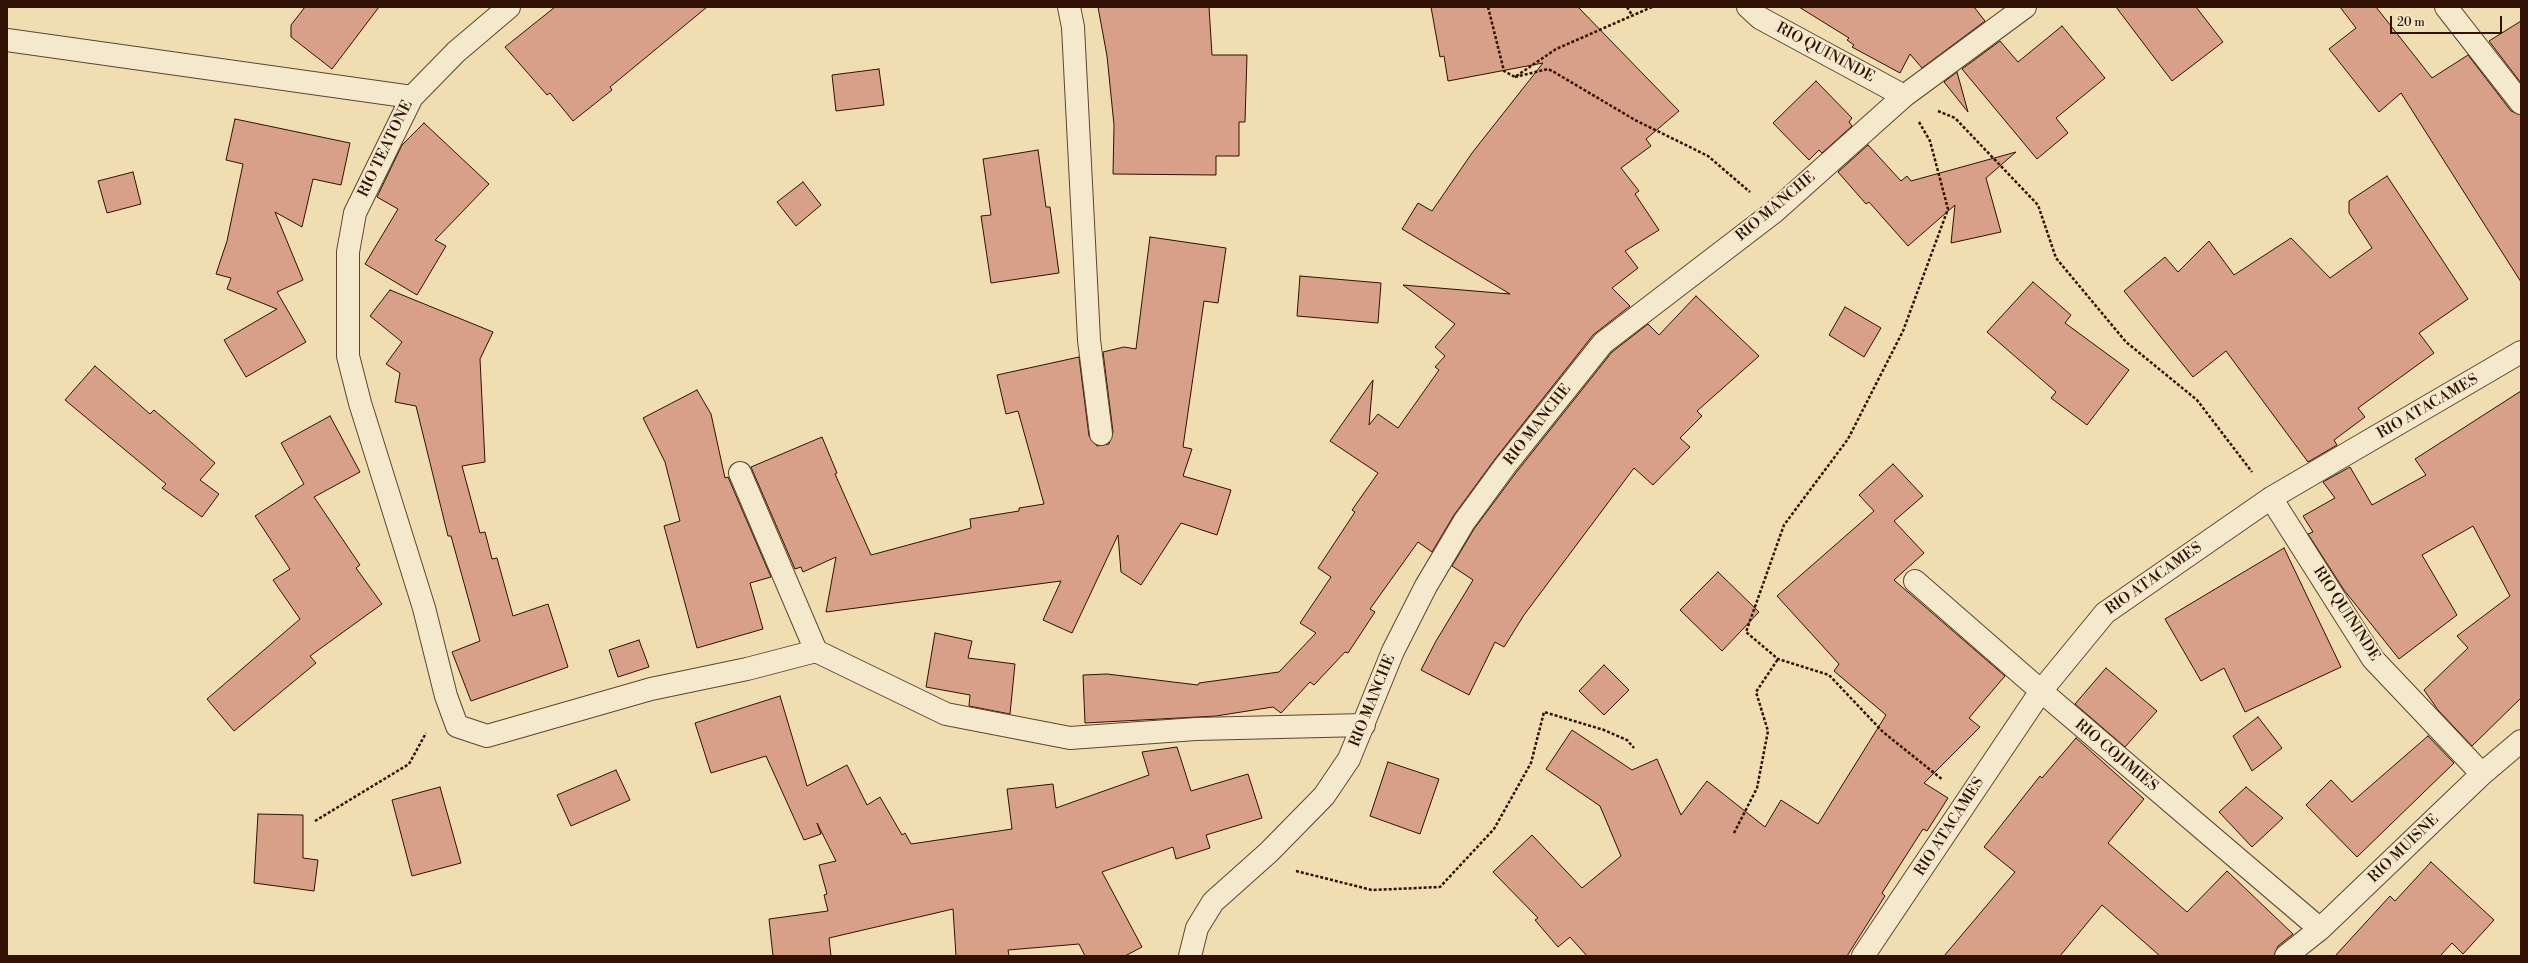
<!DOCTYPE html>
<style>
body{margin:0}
#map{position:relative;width:2528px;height:963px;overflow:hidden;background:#f0ddb2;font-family:"Libre Bodoni",serif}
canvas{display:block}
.frame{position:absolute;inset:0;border:8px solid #301103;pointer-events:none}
.scale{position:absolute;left:2390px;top:16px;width:112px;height:18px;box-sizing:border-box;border:2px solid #301103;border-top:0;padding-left:5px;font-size:12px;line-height:14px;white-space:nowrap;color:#301103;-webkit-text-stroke:3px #f5e9cd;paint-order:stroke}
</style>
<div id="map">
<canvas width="2528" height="963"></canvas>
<div class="frame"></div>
<div class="scale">20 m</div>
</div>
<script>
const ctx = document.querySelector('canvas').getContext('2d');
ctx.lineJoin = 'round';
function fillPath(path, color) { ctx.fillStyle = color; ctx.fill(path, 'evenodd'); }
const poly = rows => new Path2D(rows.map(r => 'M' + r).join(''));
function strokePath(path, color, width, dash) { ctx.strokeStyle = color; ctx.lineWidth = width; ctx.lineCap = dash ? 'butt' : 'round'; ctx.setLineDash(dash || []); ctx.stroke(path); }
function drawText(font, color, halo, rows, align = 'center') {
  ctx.font = font + ' "Libre Bodoni",serif'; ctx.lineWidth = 4; ctx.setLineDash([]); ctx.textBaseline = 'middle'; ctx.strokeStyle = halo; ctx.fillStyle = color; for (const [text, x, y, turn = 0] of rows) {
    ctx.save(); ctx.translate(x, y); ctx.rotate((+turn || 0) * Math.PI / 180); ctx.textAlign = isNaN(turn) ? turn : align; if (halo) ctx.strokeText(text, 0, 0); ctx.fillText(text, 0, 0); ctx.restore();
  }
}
const building = poly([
 [305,7,379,7,332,69,291,37,291,25,305,7],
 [555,7,707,7,610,87,612,90,573,121,550,93,547,95,505,47,555,7],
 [1098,7,1209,7,1212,55,1247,55,1245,122,1239,122,1239,156,1216,156,1216,175,1113,174,1114,125,1107,56,1098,7],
 [1431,7,1578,7,1679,111,1646,139,1651,146,1621,168,1639,191,1635,194,1659,230,1625,251,1638,268,1612,288,1630,306,1593,335,1495,459,1454,515,1432,552,1418,542,1370,609,1375,612,1348,653,1345,652,1314,685,1310,682,1281,713,1273,707,1216,716,1085,723,1083,675,1107,674,1198,685,1199,683,1279,672,1316,633,1300,623,1331,577,1318,568,1355,512,1352,510,1378,473,1330,441,1373,380,1369,425,1378,414,1398,428,1439,370,1435,367,1445,356,1435,347,1455,324,1403,285,1510,294,1402,229,1418,203,1432,211,1472,153,1543,63,1448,81,1444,56,1440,57,1431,7],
 [1799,7,1974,7,1985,21,1922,68,1910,54,1900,73,1852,47,1854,45,1847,40,1849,38,1799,7],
 [2116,7,2196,7,2223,42,2172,81,2116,7],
 [2340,7,2376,7,2432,78,2468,55,2511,111,2521,115,2521,282,2401,93,2379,112,2329,49,2356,28,2340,7],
 [2521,21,2521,83,2489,41,2521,21],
 [2062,26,2105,78,2056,118,2068,133,2037,159,1962,69,2000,41,2018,62,2062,26],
 [879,69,884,105,836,111,832,75,879,69],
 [1957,72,1968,112,1944,82,1957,72],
 [1816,81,1852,118,1849,122,1852,126,1822,153,1819,150,1809,160,1773,123,1816,81],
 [235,119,350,143,341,185,313,179,302,227,275,212,303,280,277,292,306,342,246,377,224,340,277,309,227,289,231,278,216,274,227,241,243,164,226,160,235,119],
 [424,123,489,184,435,240,446,246,417,295,365,264,398,209,377,197,402,145,424,123],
 [1868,145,1901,181,1907,176,1911,181,2016,152,1986,178,2001,232,1951,243,1955,205,1908,246,1869,202,1866,204,1838,172,1868,145],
 [1038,150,1046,207,1050,207,1059,273,991,283,981,216,991,215,983,159,1038,150],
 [133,172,141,204,107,213,98,181,133,172],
 [2387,176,2468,299,2419,333,2434,353,2358,408,2365,417,2334,440,2337,445,2308,462,2226,351,2193,377,2124,291,2165,257,2178,272,2209,241,2234,275,2291,238,2330,278,2372,248,2349,213,2349,201,2387,176],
 [803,182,821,205,796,226,777,202,803,182],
 [1150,237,1226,248,1218,303,1204,301,1183,447,1192,449,1183,476,1231,490,1217,535,1181,523,1141,585,1121,572,1118,535,1072,633,1043,620,1061,581,826,612,836,557,803,572,801,567,795,569,751,467,822,437,837,473,835,474,871,555,971,528,970,519,1019,511,1019,508,1044,504,1018,411,1006,414,997,375,1079,357,1089,436,1097,446,1109,444,1113,432,1103,352,1124,347,1136,349,1150,237],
 [1300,276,1381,283,1378,323,1297,316,1300,276],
 [2033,282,2071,315,2065,323,2129,370,2087,425,2051,398,2056,392,1987,332,2033,282],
 [390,290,493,332,480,359,485,462,462,466,480,533,485,532,492,559,497,558,513,616,548,604,568,667,471,701,452,652,480,641,451,536,448,536,416,406,395,402,400,373,386,364,402,342,370,316,390,290],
 [1696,296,1759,356,1697,411,1702,416,1680,438,1690,447,1653,485,1634,468,1524,615,1504,647,1495,642,1469,695,1421,670,1436,641,1473,580,1452,566,1474,529,1515,474,1612,352,1648,324,1659,335,1696,296],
 [1845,307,1881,328,1864,357,1829,335,1845,307],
 [95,366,150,414,154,410,215,463,200,480,219,494,202,517,162,488,166,484,65,400,95,366],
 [697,390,711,414,725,478,728,477,771,577,750,583,763,629,697,648,664,526,680,521,665,462,643,418,697,390],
 [2521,391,2521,698,2472,746,2438,710,2424,690,2468,648,2457,636,2510,596,2473,526,2422,555,2457,615,2399,659,2344,590,2308,534,2313,532,2303,516,2335,498,2323,482,2350,467,2372,505,2426,475,2415,459,2521,391],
 [330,416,360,472,314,497,360,565,356,568,382,604,310,656,316,663,234,731,207,699,300,619,273,580,290,569,255,516,304,484,281,443,330,416],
 [1893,464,1923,496,1894,521,1924,553,1894,580,2005,676,1969,718,1980,727,1924,783,1948,798,1927,831,1923,829,1882,893,1885,896,1847,956,1587,956,1570,937,1558,947,1535,920,1538,918,1493,872,1532,835,1582,888,1621,856,1600,806,1546,769,1572,730,1632,770,1657,759,1681,815,1707,781,1765,827,1781,800,1818,824,1886,715,1834,671,1839,664,1777,596,1874,511,1859,495,1893,464],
 [2284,548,2341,667,2245,712,2224,668,2201,681,2165,619,2284,548],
 [1718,572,1759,612,1722,651,1680,610,1718,572],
 [935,633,972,641,968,658,1015,664,1010,714,969,706,970,695,926,687,935,633],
 [639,640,649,667,618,677,609,650,639,640],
 [1604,665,1629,690,1604,715,1579,691,1604,665],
 [2106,668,2157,711,2125,747,2075,704,2106,668],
 [780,696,807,786,847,765,867,805,880,797,902,835,905,833,911,844,1012,829,1007,789,1053,784,1056,808,1149,775,1142,752,1177,747,1191,791,1248,774,1262,818,1206,835,1210,848,1176,859,1173,847,1102,872,1142,947,1125,956,1085,956,1079,944,1008,950,1009,956,956,956,953,909,829,938,831,956,773,956,769,919,828,911,824,895,827,894,819,865,836,861,817,823,821,834,804,840,766,756,711,773,695,723,780,696],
 [2258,717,2282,748,2252,771,2233,736,2258,717],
 [2428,736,2454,763,2357,857,2306,805,2331,780,2352,802,2428,736],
 [2076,738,2144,799,2108,843,2187,912,2227,871,2293,934,2278,946,2274,956,2160,956,2102,905,2060,956,1944,956,2015,872,1984,847,2040,776,2042,778,2076,738],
 [1388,762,1439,779,1420,834,1370,816,1388,762],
 [616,770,630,800,571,826,557,795,616,770],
 [440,787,461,863,412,876,392,800,440,787],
 [2246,787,2283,818,2252,847,2219,812,2246,787],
 [258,814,303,815,303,858,318,860,314,891,254,883,258,814],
 [2431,862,2494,920,2463,954,2452,943,2440,956,2335,956,2390,896,2395,901,2431,862]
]);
fillPath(building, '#d89f89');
strokePath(building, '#301103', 1);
const minor = poly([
 [509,7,456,52,412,97,355,213,348,252,348,356,360,403,424,608,446,696,457,726,487,736,651,689,747,669,816,651,946,714,1070,738,1196,729,1364,725],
 [1069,7,1073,27,1089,340,1101,434],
 [1748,7,1760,18,1904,96],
 [2446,7,2521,103],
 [7,40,412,97],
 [740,473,816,651],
 [2271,498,2373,659,2482,774],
 [1915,581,2041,691,2320,929],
 [1190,956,1197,928,1213,902,1269,852,1324,796,1349,759,1393,651,1426,586,1464,522,1505,466,1603,343,1774,212,1904,96,2025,7],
 [1863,956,2041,691,2105,613,2271,498,2521,352],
 [2286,956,2320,929,2482,774,2521,741]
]);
strokePath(minor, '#60442f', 24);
strokePath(poly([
 [1488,7,1504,71,1515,77,1556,49,1652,7],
 [1627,7,1632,15],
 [1515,77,1548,69,1554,72,1635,120,1708,156,1750,192],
 [1938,111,1955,118,2038,205,2056,258,2126,342,2197,400,2252,472],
 [1919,122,1930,141,1948,209,1903,331,1848,439,1784,525,1746,632,1778,659,1829,675,1883,732,1943,780],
 [315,821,409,764,426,733],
 [1734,833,1757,788,1768,731,1756,692,1778,659],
 [1296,871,1372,890,1440,887,1494,829,1531,763,1544,712,1604,730,1627,740,1634,748]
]), '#301103', 2.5, [3, 2]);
strokePath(minor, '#f5e9cd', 22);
drawText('15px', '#301103', '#f5e9cd', [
 ["RIO QUININDE",1825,53,28],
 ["RIO TEATONE",386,149,-64],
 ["RIO MANCHE",1776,207,-40],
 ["RIO ATACAMES",2428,407,-30],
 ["RIO MANCHE",1538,425,-52],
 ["RIO ATACAMES",2154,579,-35],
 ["RIO QUININDE",2346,614,57],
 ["RIO MANCHE",1373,701,-68],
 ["RIO COJIMIES",2116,756,40],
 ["RIO ATACAMES",1950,827,-57],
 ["RIO MUISNE",2404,849,-44]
]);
</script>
